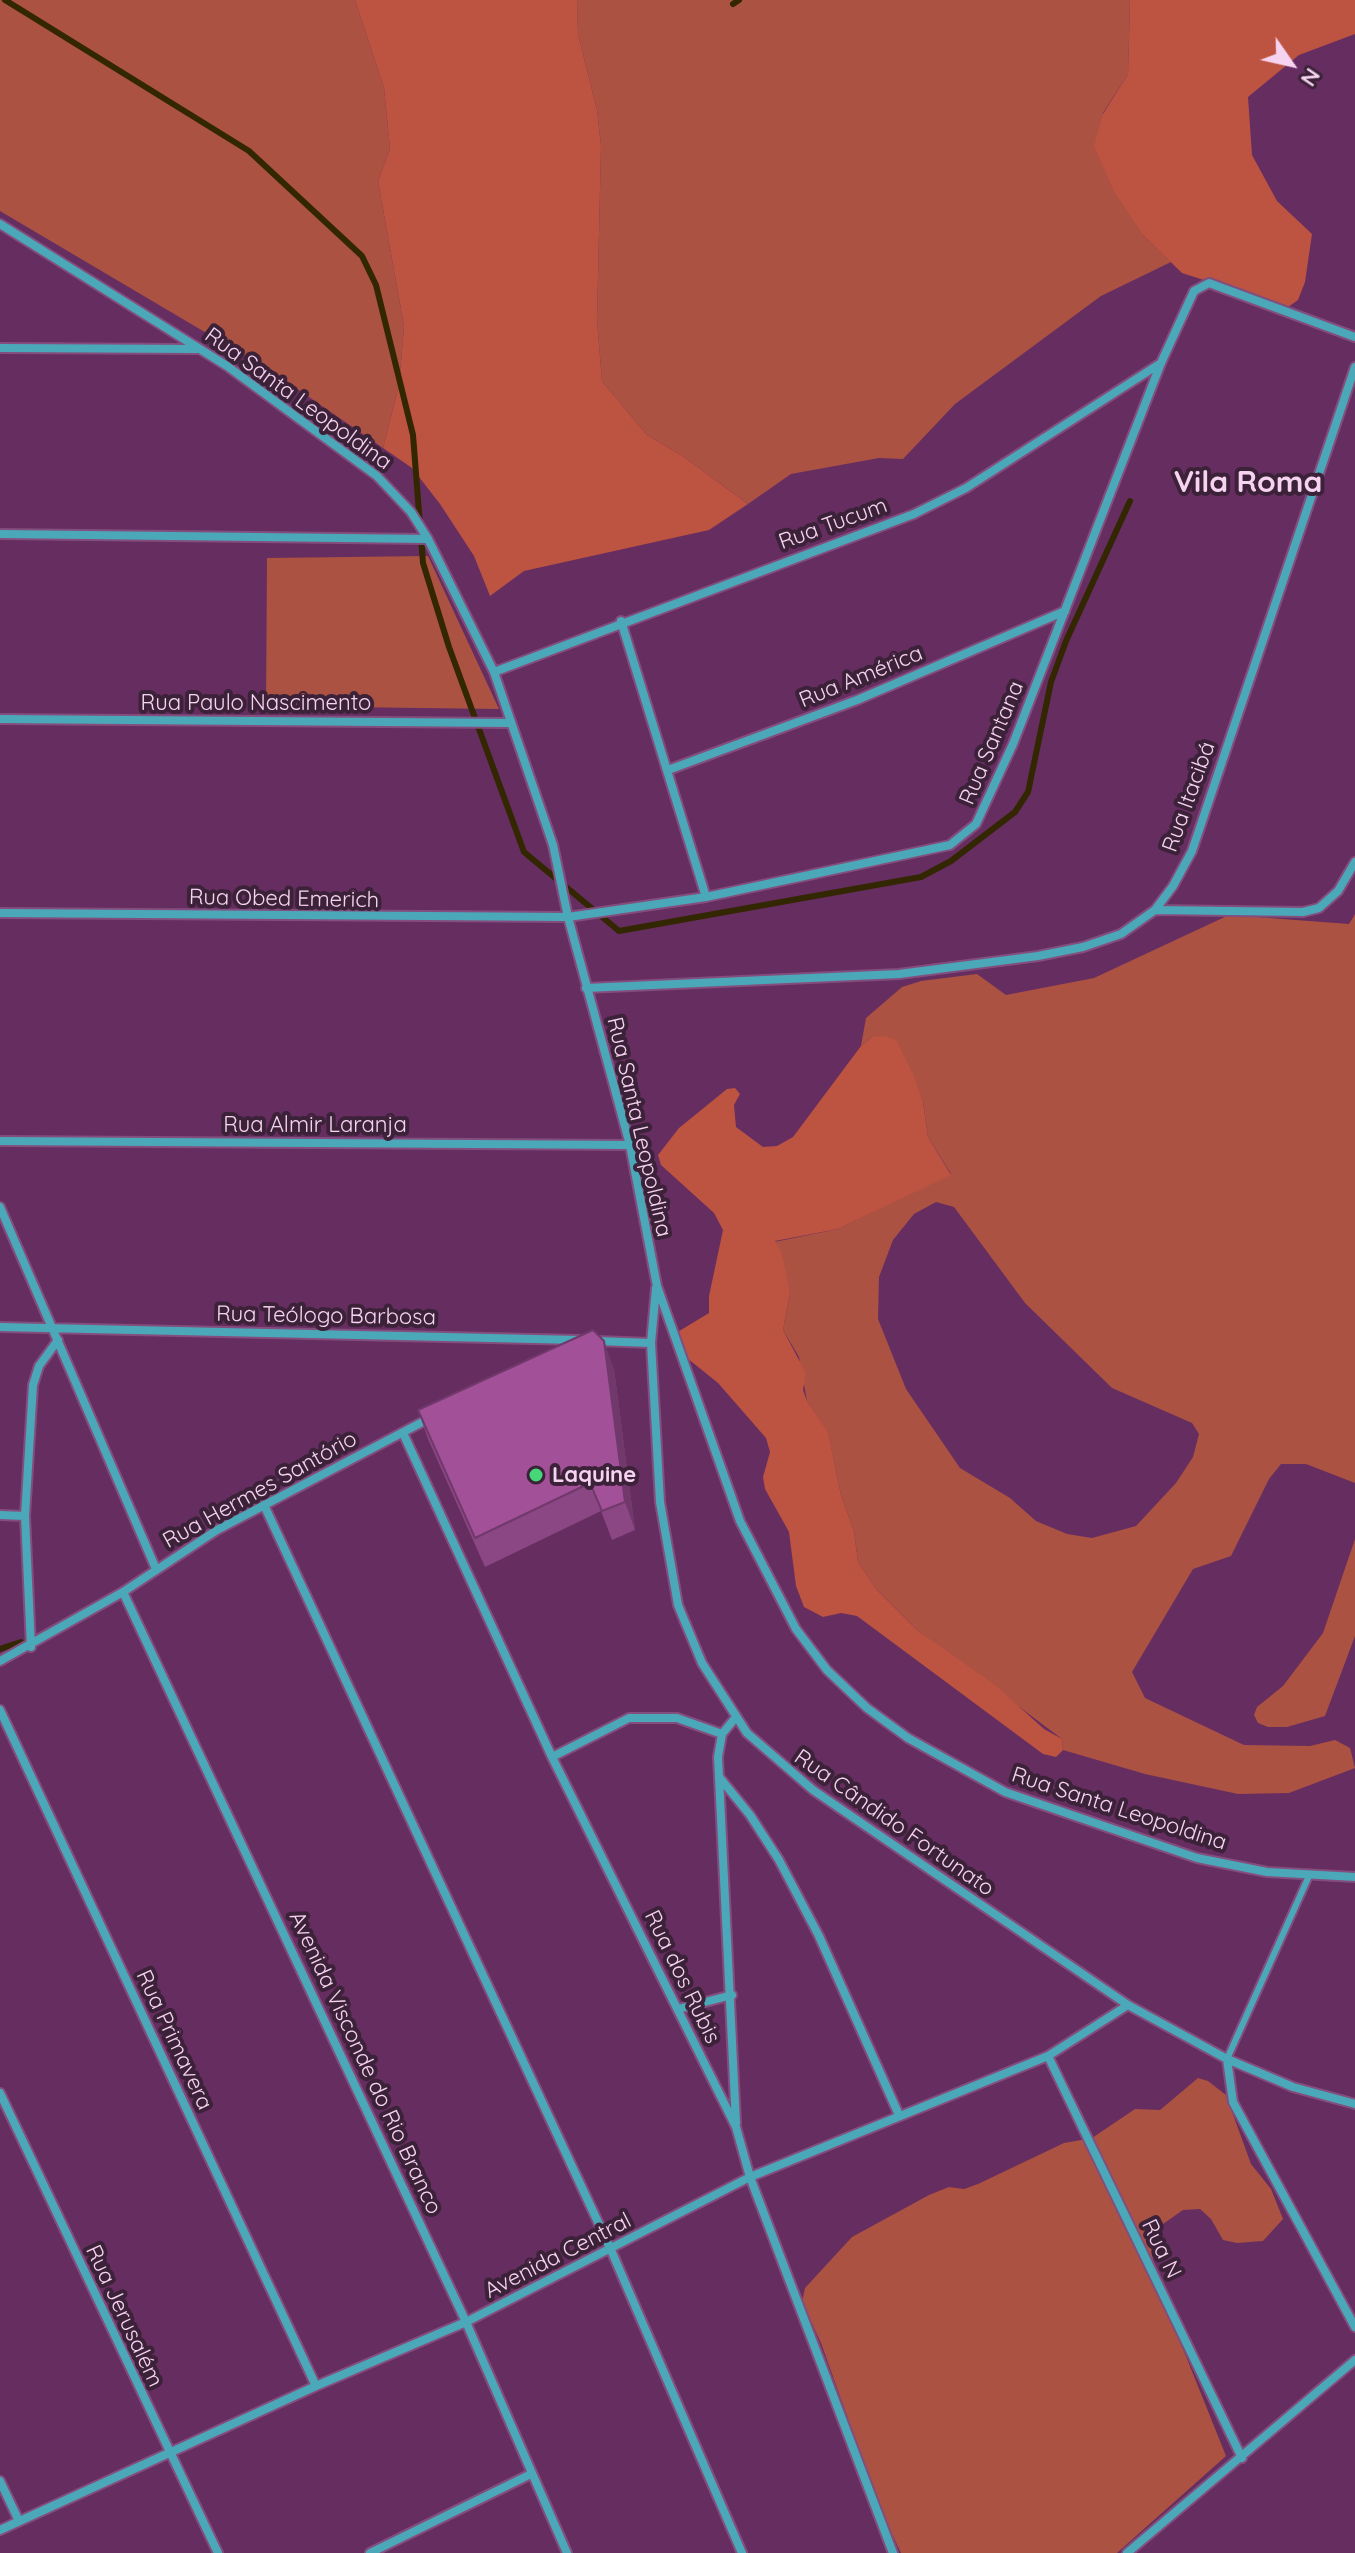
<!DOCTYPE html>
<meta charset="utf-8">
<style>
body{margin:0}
#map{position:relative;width:1355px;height:2553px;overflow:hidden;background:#662d60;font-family:Quicksand,sans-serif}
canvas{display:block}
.north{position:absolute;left:1251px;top:24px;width:80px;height:80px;-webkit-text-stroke:6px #3c2239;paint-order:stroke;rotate:124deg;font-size:22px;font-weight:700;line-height:32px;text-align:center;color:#f6d3f0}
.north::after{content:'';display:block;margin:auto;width:28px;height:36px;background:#f6d3f0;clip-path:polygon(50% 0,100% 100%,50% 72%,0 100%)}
</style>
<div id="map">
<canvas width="1355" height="2553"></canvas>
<div class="north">N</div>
</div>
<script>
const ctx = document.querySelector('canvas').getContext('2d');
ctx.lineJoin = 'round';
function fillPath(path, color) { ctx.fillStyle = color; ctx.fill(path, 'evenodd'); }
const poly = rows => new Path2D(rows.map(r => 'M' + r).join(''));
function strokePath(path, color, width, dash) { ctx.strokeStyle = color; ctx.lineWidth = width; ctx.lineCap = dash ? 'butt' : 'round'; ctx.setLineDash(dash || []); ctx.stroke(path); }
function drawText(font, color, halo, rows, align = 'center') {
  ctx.font = font + ' Quicksand,sans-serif'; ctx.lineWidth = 8; ctx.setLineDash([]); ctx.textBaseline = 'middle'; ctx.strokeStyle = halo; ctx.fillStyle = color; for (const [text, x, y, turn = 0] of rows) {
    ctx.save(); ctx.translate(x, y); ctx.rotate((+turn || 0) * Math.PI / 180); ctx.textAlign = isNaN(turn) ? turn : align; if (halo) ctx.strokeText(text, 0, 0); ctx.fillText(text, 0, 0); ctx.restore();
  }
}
fillPath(poly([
 [0,0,355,0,384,88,390,149,378,181,404,326,399,385,383,448,274,373,0,211],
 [577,0,1130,0,1128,74,1103,113,1143,235,1171,262,1101,296,955,404,903,459,879,458,791,474,748,504,684,457,647,435,602,381,597,320,601,146,597,110,578,34],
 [428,556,499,709,266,706,267,558],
 [1355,914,1355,1483,1306,1464,1281,1464,1269,1479,1231,1556,1193,1569,1132,1672,1145,1698,1244,1745,1310,1746,1335,1740,1350,1748,1355,1768,1289,1793,1238,1794,1145,1774,1063,1750,1062,1739,917,1630,876,1589,858,1562,854,1531,841,1495,828,1433,807,1401,799,1357,783,1330,790,1293,774,1242,838,1229,951,1174,928,1137,923,1102,904,1058,872,1037,861,1046,866,1018,902,987,921,981,977,974,1006,995,1094,978,1229,915,1349,924],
 [936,1202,954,1207,1025,1303,1112,1388,1192,1423,1199,1434,1193,1457,1176,1483,1136,1526,1092,1538,1067,1534,1036,1521,1010,1498,960,1468,906,1389,878,1319,879,1277,893,1240,914,1214],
 [1355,1539,1355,1636,1325,1716,1287,1727,1268,1727,1258,1723,1254,1715,1257,1707,1283,1686,1323,1633],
 [1198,2078,1208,2081,1226,2095,1251,2164,1271,2189,1283,2219,1263,2241,1237,2243,1223,2240,1211,2219,1200,2209,1183,2210,1163,2224,1151,2243,1155,2279,1226,2456,1117,2553,901,2553,881,2511,821,2343,802,2302,805,2288,852,2237,929,2195,949,2187,964,2189,978,2184,1064,2143,1092,2138,1135,2109,1160,2110]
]), '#ab5243');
fillPath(poly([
 [355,0,577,0,578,34,597,110,601,146,597,320,602,381,647,435,684,457,748,504,709,530,524,571,490,596,474,556,440,504,412,468,383,448,399,385,404,326,378,181,390,149,384,88],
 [1130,0,1355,0,1355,34,1299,55,1248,97,1252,155,1277,201,1312,234,1305,282,1298,300,1288,307,1182,273,1143,235,1115,193,1094,146,1103,114,1128,74],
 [886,1036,896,1040,913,1074,923,1102,928,1137,951,1175,838,1229,775,1241,782,1254,790,1293,783,1330,806,1373,803,1390,807,1401,828,1432,841,1495,854,1531,858,1562,876,1589,917,1630,995,1685,1044,1729,1062,1739,1063,1750,1056,1757,1043,1754,857,1616,841,1613,823,1617,804,1607,796,1586,789,1532,765,1489,763,1477,770,1452,766,1438,718,1383,682,1354,671,1336,709,1313,709,1296,723,1230,714,1213,661,1165,658,1155,679,1128,727,1089,735,1088,740,1094,734,1105,736,1127,763,1147,777,1146,793,1137,861,1046,872,1037]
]), '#bd5341');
strokePath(poly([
 [5,0,249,151,362,256,376,285,413,435,420,525],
 [733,4,739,0],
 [421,536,423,563,449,647,524,852,619,931,921,877,951,861,1015,812,1028,792,1051,682,1066,641,1130,501],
 [0,1649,21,1642]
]), '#322700', 6);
const service = poly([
 [1227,2059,1309,1876]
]);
const minor = poly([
 [0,224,227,366,377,476,411,512,428,539,494,672,553,845,568,917,630,1145,657,1286,740,1521,796,1629,827,1670,867,1708,908,1738,1005,1792,1197,1858,1267,1872,1355,1877],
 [0,348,199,349],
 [0,534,428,539],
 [621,621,706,897],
 [494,672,914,514,966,488,1161,363],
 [0,719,511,723],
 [668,770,857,700,1065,611],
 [1155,910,1303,912,1319,908,1338,891,1355,862],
 [0,913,568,917,706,897,950,845,976,824,1013,744,1161,363,1194,291,1209,283,1355,337],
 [586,988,899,974,1038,956,1083,947,1121,934,1155,910,1173,886,1192,851,1355,367],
 [0,1141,630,1145],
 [0,1207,156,1569],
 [656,1288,651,1343,660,1502,678,1605,702,1663,747,1733,813,1790,1128,2005,1227,2059,1293,2087,1355,2104],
 [0,1327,579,1340],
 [597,1341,651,1343],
 [403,1433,552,1757,736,2127,750,2177,893,2553],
 [264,1505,611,2250,742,2553],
 [0,1515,25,1516],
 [123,1592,466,2322,567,2553],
 [31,1647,25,1516,33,1385,39,1366,58,1340],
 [0,1661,123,1592,217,1530,430,1418],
 [0,1710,316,2386],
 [736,1717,722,1734,718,1757,736,2123],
 [552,1757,629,1718,677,1718,722,1734],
 [720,1778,750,1815,779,1860,819,1936,899,2115],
 [678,2009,732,1995],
 [1048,2056,1242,2458],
 [1227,2059,1233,2102,1355,2327],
 [0,2093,218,2553],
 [0,2481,19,2521],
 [0,2530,316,2386,466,2322,750,2177,1048,2056,1128,2005],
 [370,2553,531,2474],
 [1127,2553,1355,2360]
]);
strokePath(service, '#834e7d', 10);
strokePath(minor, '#834e7d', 12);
strokePath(service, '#4ba8b9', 6);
strokePath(minor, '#4ba8b9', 8);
fillPath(poly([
 [614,1369,635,1530,612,1540,601,1511,485,1567,428,1439,418,1410]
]), '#8b4684');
fillPath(poly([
 [604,1341,614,1369,635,1530,625,1502]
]), '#71396b');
const building = poly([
 [593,1330,604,1341,625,1502,602,1511,590,1483,475,1538,418,1410,593,1330]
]);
fillPath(building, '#a25199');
strokePath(building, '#71396b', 2);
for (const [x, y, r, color] of [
 [536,1475,8,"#46d779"]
]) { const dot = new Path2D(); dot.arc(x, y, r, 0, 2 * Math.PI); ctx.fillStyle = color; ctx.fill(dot); strokePath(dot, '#3c2239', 3); }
drawText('22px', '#f6d3f0', '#3c2239', [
 ["Rua Santa Leopoldina",298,399,36],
 ["Rua Tucum",833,524,-20],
 ["Rua América",861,677,-22],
 ["Rua Paulo Nascimento",256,703],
 ["Rua Santana",992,743,-67],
 ["Rua Itacibá",1189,797,-70],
 ["Rua Obed Emerich",284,899,1],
 ["Rua Almir Laranja",315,1125],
 ["Rua Santa Leopoldina",639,1127,77],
 ["Rua Teólogo Barbosa",326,1316,1],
 ["Rua Hermes Santório",260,1490,-29],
 ["Rua Santa Leopoldina",1119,1809,18],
 ["Rua Cândido Fortunato",894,1823,35],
 ["Rua dos Rubis",682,1977,64],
 ["Rua Primavera",174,2040,65],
 ["Avenida Visconde do Rio Branco",365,2063,65],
 ["Rua N",1161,2249,64],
 ["Avenida Central",558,2256,-27],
 ["Rua Jerusalém",124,2316,65]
]);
drawText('bold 22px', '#f6d3f0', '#3c2239', [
 ["Laquine",552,1475]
], 'left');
drawText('bold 30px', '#f6d3f0', '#3c2239', [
 ["Vila Roma",1248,483]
]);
</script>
